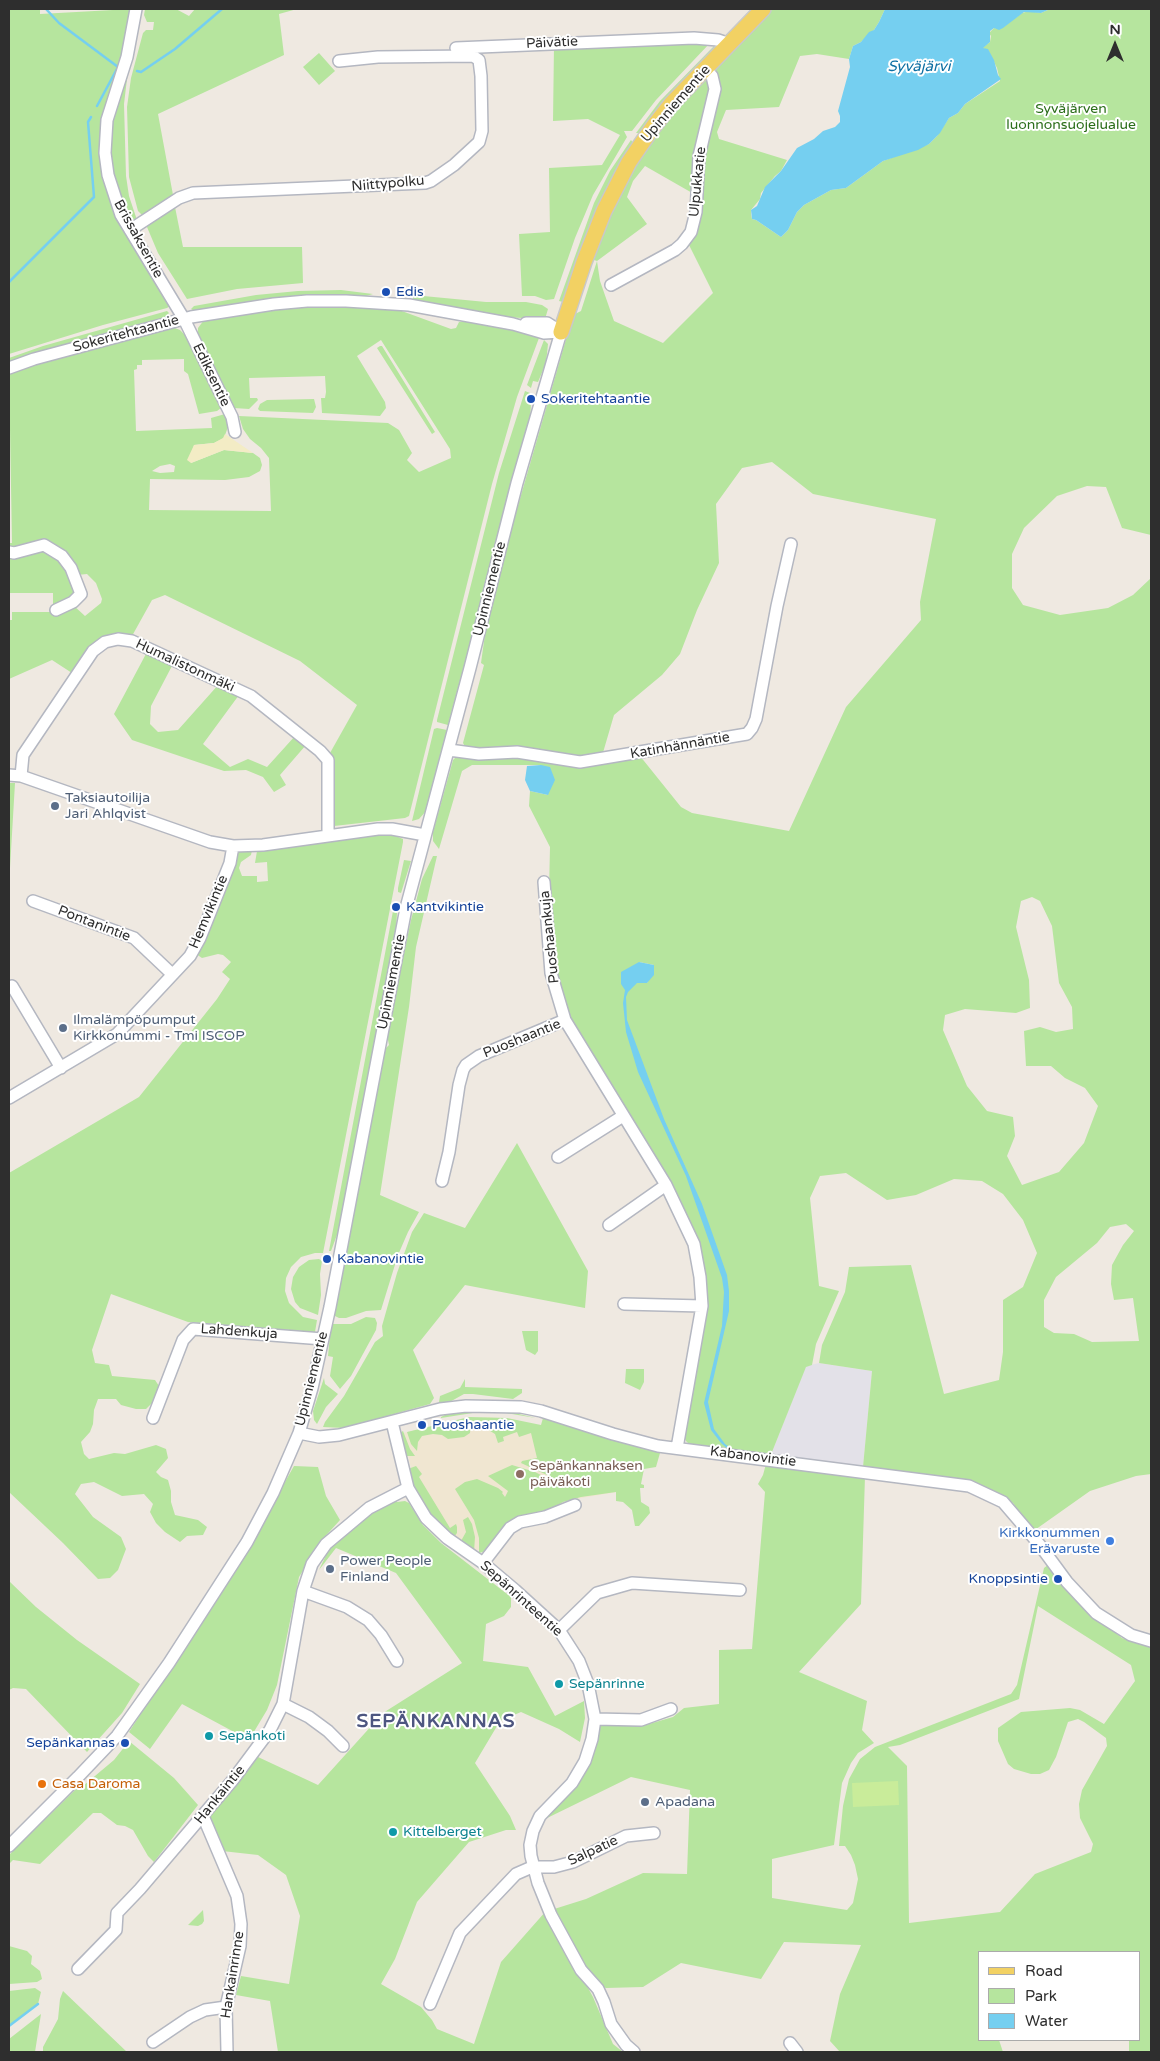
<!DOCTYPE html>
<meta charset="utf-8">
<style>
body{margin:0}
#map{position:relative;width:1160px;height:2061px;overflow:hidden;background:#efe9e1;font-family:"Varela Round",sans-serif}
canvas{display:block}
.frame{position:absolute;inset:0;border:10px solid #2e2e2e;pointer-events:none}
.legend{position:absolute;left:978px;top:1951px;width:162px;height:90px;box-sizing:border-box;background:#fff;border:1px solid #ababab;margin:0;padding:6px 9px;list-style:none;font-size:15px;color:#2e2e2e}
.legend li{display:flex;align-items:center;gap:10px;height:25px}
.legend b{width:25px;border:1px solid #ababab}
.north{position:absolute;left:1090px;top:20px;width:50px;height:50px;-webkit-text-stroke:4px #fff;paint-order:stroke;rotate:0deg;font-size:14px;font-weight:700;line-height:20px;text-align:center;color:#2e2e2e}
.north::after{content:'';display:block;margin:auto;width:18px;height:22px;background:#2e2e2e;clip-path:polygon(50% 0,100% 100%,50% 72%,0 100%)}
</style>
<div id="map">
<canvas width="1160" height="2061"></canvas>
<div class="frame"></div>
<ul class="legend">
<li><b style="height:6px;background:#f2d163"></b>Road</li>
<li><b style="height:14px;background:#b6e59e"></b>Park</li>
<li><b style="height:14px;background:#75cff0"></b>Water</li>
</ul>
<div class="north">N</div>
</div>
<script>
const ctx = document.querySelector('canvas').getContext('2d');
ctx.lineJoin = 'round';
function fillPath(path, color) { ctx.fillStyle = color; ctx.fill(path, 'evenodd'); }
const poly = rows => new Path2D(rows.map(r => 'M' + r).join(''));
function strokePath(path, color, width, dash) { ctx.strokeStyle = color; ctx.lineWidth = width; ctx.lineCap = dash ? 'butt' : 'round'; ctx.setLineDash(dash || []); ctx.stroke(path); }
function drawText(font, color, halo, rows, align = 'center') {
  ctx.font = font + ' "Varela Round",sans-serif'; ctx.lineWidth = 4; ctx.setLineDash([]); ctx.textBaseline = 'middle'; ctx.strokeStyle = halo; ctx.fillStyle = color; for (const [text, x, y, turn = 0] of rows) {
    ctx.save(); ctx.translate(x, y); ctx.rotate((+turn || 0) * Math.PI / 180); ctx.textAlign = isNaN(turn) ? turn : align; if (halo) ctx.strokeText(text, 0, 0); ctx.fillText(text, 0, 0); ctx.restore();
  }
}
fillPath(poly([
 [819,1363,872,1371,863,1467,770,1457,806,1366]
]), '#e3e1e8');
fillPath(poly([
 [488,1417,513,1419,623,1491,564,1501,481,1550,474,1550,449,1532,415,1486,403,1433,469,1418]
]), '#f0e6d1');
fillPath(poly([
 [9,9,40,9,40,14,131,9,131,24,108,106,105,179,170,306,167,308,103,325,9,354],
 [145,9,176,9,189,16,195,9,297,9,279,14,284,55,158,114,173,195,142,215,138,211,129,177,127,107,131,78,143,33,146,30,153,30,154,22,147,22,144,15],
 [770,9,885,9,879,22,874,30,861,42,853,46,849,59,817,54,800,56,779,107,726,110,717,132,719,139,787,160,781,171,775,176,761,193,760,199,751,210,751,214,752,219,756,220,781,237,788,230,797,212,804,205,831,190,846,188,883,161,929,144,937,136,949,118,958,113,965,104,1000,81,997,68,988,50,982,48,990,42,991,36,989,33,994,28,1000,29,1022,13,1029,11,1041,13,1050,9,1151,9,1151,535,1122,528,1106,487,1087,486,1057,496,1024,528,1012,554,1012,588,1023,605,1060,615,1108,608,1133,595,1151,578,1151,1474,1136,1476,1090,1491,1032,1532,1013,1503,971,1480,863,1467,872,1371,819,1363,822,1345,845,1292,849,1267,911,1265,944,1394,999,1380,1003,1352,1003,1300,1023,1287,1037,1253,1023,1220,1003,1194,982,1181,954,1179,916,1195,887,1200,846,1173,820,1176,810,1198,819,1286,839,1291,816,1344,812,1365,806,1367,770,1457,690,1445,686,1441,683,1434,701,1254,567,1016,556,975,549,892,550,847,529,806,530,791,548,795,541,765,472,765,462,771,439,849,433,841,433,832,453,760,458,755,513,755,580,768,640,756,681,807,692,813,789,831,846,707,921,620,920,602,936,519,813,494,772,462,742,468,716,504,719,563,697,610,680,654,662,675,614,715,602,756,584,760,467,750,463,743,484,665,481,663,486,627,500,568,573,315,581,311,597,261,594,260,600,232,621,186,660,127,689,93,705,80,710,81,712,84,694,194,645,166,633,181,627,197,647,224,597,261,600,281,614,321,663,343,713,293,688,243,702,177,715,67],
 [1032,897,1040,901,1052,926,1059,983,1072,1007,1073,1029,1056,1032,1040,1027,1024,1031,1026,1066,1051,1066,1065,1078,1085,1088,1098,1106,1084,1143,1059,1172,1022,1185,1007,1156,1015,1136,1013,1117,987,1111,967,1086,943,1030,945,1015,965,1009,1016,1013,1030,1008,1029,980,1016,927,1021,901],
 [639,962,654,965,647,983,637,983],
 [1126,1224,1134,1231,1123,1245,1112,1265,1111,1284,1114,1300,1133,1298,1139,1341,1092,1342,1074,1334,1054,1333,1044,1327,1044,1300,1056,1277,1097,1243,1110,1227],
 [136,32,138,32,127,79,124,104,126,176,129,196,137,220,131,222,120,202,111,172,110,127],
 [710,43,656,100,632,131,624,131,627,137,593,195,575,238,554,299,546,300,535,296,522,296,519,234,550,232,549,168,602,165,620,135,588,119,553,121,554,45],
 [714,46,716,47,640,133,636,133,660,101],
 [319,53,335,71,319,85,303,67],
 [631,140,633,143,596,211,563,302,559,301,594,203,610,171],
 [175,207,183,247,302,247,303,283,237,289,187,299,158,253,147,227,147,225],
 [341,290,373,294,366,296,281,297,194,311,191,309,194,306,256,295,298,291],
 [413,295,486,302,526,302,542,305,548,309,545,319,501,317,413,301],
 [315,305,352,305,399,310,451,329,456,328,459,322,469,321,507,327,539,335,539,338,517,397,492,484,409,816,405,818,334,826,330,753,357,705,300,661,165,595,152,600,132,636,105,638,85,651,72,673,52,660,9,679,9,620,12,620,12,612,57,612,73,605,85,616,101,603,102,599,96,583,87,574,77,575,50,543,9,549,9,543,12,543,9,372,170,326,180,330,187,337,221,404,221,408,217,411,199,414,188,374,184,371,184,359,142,360,142,365,137,365,137,369,134,370,136,431,212,428,211,418,225,414,230,421,224,438,214,443,194,445,191,463,224,450,253,453,260,458,262,465,260,471,249,477,225,480,150,479,149,510,271,511,269,458,261,448,250,439,243,429,239,416,388,423,399,430,412,453,407,460,419,472,451,458,450,449,381,340,357,356,385,402,386,408,380,416,322,413,321,398,325,398,326,392,325,376,249,378,250,398,257,398,258,400,249,409,234,408,198,335,198,328,204,320,238,313],
 [170,464,175,466,174,472,160,473,152,471,160,466],
 [167,311,169,313,164,318,9,363,9,358,43,346],
 [544,340,548,344,546,363,538,382,533,381,531,388,527,385],
 [380,346,382,346,435,432,432,434,377,348],
 [525,391,530,393,528,401,531,402,530,423,448,725,437,722,437,720,499,473],
 [314,399,316,407,313,413,260,411,258,409,260,404,267,400],
 [38,547,59,557,79,595,53,606,53,593,9,593,9,555],
 [147,652,173,664,151,706,150,724,158,732,178,730,219,684,239,695,203,744,230,767,248,759,267,767,295,736,306,745,280,775,286,785,274,792,263,777,246,770,224,771,132,740,114,714],
 [437,728,447,730,438,769,427,810,419,819,412,821,434,729],
 [9,783,15,783,9,885],
 [367,832,391,834,403,839,403,842,323,1253,315,1253,301,1257,291,1267,286,1278,285,1291,289,1303,303,1317,317,1320,315,1332,188,1322,111,1294,92,1350,95,1363,109,1365,112,1376,155,1380,161,1389,153,1402,146,1409,136,1409,121,1405,116,1399,98,1399,94,1410,93,1424,90,1432,81,1442,84,1454,89,1459,114,1453,125,1454,156,1445,166,1449,168,1458,156,1472,161,1477,168,1480,171,1491,171,1502,175,1515,198,1520,207,1527,203,1535,187,1536,180,1542,165,1532,156,1523,150,1512,153,1504,144,1494,122,1496,94,1482,81,1484,75,1494,93,1517,121,1537,126,1549,118,1570,110,1578,98,1579,63,1543,9,1492,9,1173,139,1097,217,999,230,979,222,972,231,962,223,955,218,954,202,958,196,954,237,854,241,850,252,850,251,855,241,862,239,868,242,876,257,876,257,882,268,881,267,862,255,863,257,851],
 [433,856,437,856,416,947,409,1007,380,1195,419,1212,408,1232,398,1255,381,1310,366,1311,346,1318,339,1318,333,1315,384,1050,389,1045,387,1035,411,920,422,879],
 [404,860,411,861,401,893,398,892,398,888],
 [393,911,397,912,396,931,341,1224,331,1251,329,1251],
 [517,1143,588,1271,585,1308,465,1285,413,1350,434,1398,430,1404,344,1428,323,1427,325,1422,344,1396,375,1342,383,1336,382,1326,397,1273,412,1232,424,1213,465,1228],
 [319,1259,322,1261,320,1274,321,1295,318,1315,300,1308,295,1302,291,1289,293,1277,299,1267,309,1260],
 [366,1317,375,1318,377,1323,376,1330,351,1376,340,1389,330,1376,333,1357,328,1356,331,1324,351,1324],
 [522,1331,538,1331,538,1351,535,1355,526,1350],
 [626,1369,644,1369,644,1382,640,1390,625,1383],
 [324,1378,325,1384,338,1394,326,1407,317,1424,314,1420,313,1411],
 [465,1379,465,1387,522,1389,522,1393,513,1399,473,1394,464,1394,446,1404,441,1404,439,1402,440,1396,460,1388],
 [453,1411,506,1411,536,1418,506,1413,479,1412,441,1418,441,1417],
 [469,1417,507,1418,541,1425,543,1418,567,1422,660,1453,656,1467,644,1469,641,1484,644,1485,644,1488,640,1488,641,1502,649,1507,650,1513,639,1526,635,1526,632,1510,623,1502,616,1501,616,1492,581,1497,563,1502,548,1511,519,1518,486,1551,479,1553,479,1538,474,1520,455,1489,465,1482,477,1479,498,1488,503,1492,502,1493,505,1497,508,1491,488,1476,512,1465,535,1472,541,1475,540,1478,544,1482,547,1478,559,1484,560,1481,521,1463,522,1461,537,1458,531,1433,519,1437,517,1432,503,1437,504,1441,498,1443,495,1434,487,1429,479,1429,479,1424,471,1423,470,1433,464,1437,448,1439,442,1435,433,1434,422,1436,418,1442,417,1451,411,1444,407,1432],
 [403,1431,410,1449,415,1456,406,1456,400,1433],
 [766,1464,865,1476,861,1604,799,1672,867,1701,862,1730,874,1743,858,1753,851,1763,842,1783,834,1845,772,1859,772,1898,847,1910,853,1903,858,1879,855,1865,851,1855,845,1846,839,1846,843,1806,849,1779,860,1759,875,1747,1011,1694,1017,1685,1044,1568,1048,1565,1096,1617,1122,1638,1139,1644,1151,1646,1151,2052,1129,2052,1129,2040,1139,2040,1139,1952,979,1952,979,2040,999,2040,1003,2052,840,2052,830,2041,840,1994,861,1945,784,1942,761,1979,681,1963,643,1987,606,1988,597,1985,582,1968,551,1910,586,1899,643,1873,687,1874,690,1790,631,1777,541,1821,561,1798,599,1726,642,1726,673,1717,684,1708,719,1704,719,1650,752,1649,765,1492,758,1484,763,1475],
 [1038,1606,1131,1665,1135,1681,1104,1724,1080,1710,1070,1708,1021,1712,998,1728,998,1741,1008,1764,1014,1769,1031,1774,1040,1774,1049,1770,1056,1757,1068,1722,1078,1719,1084,1722,1106,1738,1107,1746,1082,1790,1079,1804,1080,1818,1093,1844,1091,1852,1035,1874,1000,1912,909,1923,907,1766,888,1747,900,1745,1019,1699],
 [294,1466,318,1467,326,1496,340,1520,321,1541,299,1577,277,1685,267,1710,249,1740,182,1704,150,1749,129,1732,251,1542],
 [416,1466,422,1474,419,1477,450,1528,456,1524,457,1527,457,1533,454,1537,430,1516,419,1499,408,1469],
 [395,1499,397,1502,405,1501,409,1503,423,1525,441,1543,511,1597,511,1607,504,1616,486,1624,483,1661,528,1667,555,1716,584,1701,585,1718,580,1742,559,1729,521,1712,500,1721,475,1763,510,1816,516,1830,506,1830,469,1842,417,1902,395,1959,381,1984,421,2007,432,2020,437,2029,474,2044,501,1962,546,1911,593,1997,613,2044,623,2052,278,2052,270,2001,236,1995,241,1976,289,1984,300,1916,286,1875,258,1855,222,1851,208,1817,258,1757,318,1785,383,1713,462,1663,396,1573,336,1548,319,1570,328,1551,338,1538,357,1522],
 [468,1517,472,1524,475,1537,474,1552,461,1541,466,1532,463,1520],
 [9,1581,36,1607,77,1640,140,1684,122,1713,87,1752,26,1689,13,1688,9,1690],
 [129,1741,174,1778,198,1805,154,1862,148,1856,133,1830,125,1826,117,1825,101,1813,93,1813,40,1864,13,1860,9,1864,9,1855,81,1784,83,1786,114,1760],
 [203,1910,204,1921,202,1924,198,1926,188,1925],
 [9,1946,27,1951,32,1956,31,1964,40,1971,42,1979,37,1982,9,1984],
 [35,1988,41,1992,38,2004,9,2026,9,1991],
 [63,1991,127,2052,43,2052,43,2047,58,2019,60,1999],
 [41,2014,35,2052,9,2052,9,2039]
]), '#b6e59e');
fillPath(poly([
 [225,434,253,453,224,450,191,463,187,460,194,445,214,443,223,438]
]), '#f3ecc5');
fillPath(poly([
 [898,1781,899,1805,853,1807,852,1783]
]), '#c9ec9a');
fillPath(poly([
 [885,9,1050,9,1041,13,1024,12,1003,28,999,30,994,28,990,31,990,42,983,48,988,49,994,60,998,75,1001,79,965,104,958,113,949,118,940,133,929,144,918,150,883,161,846,188,831,190,804,205,797,212,788,230,781,237,756,220,752,219,751,210,757,206,765,187,781,171,797,148,814,139,823,131,835,127,840,122,840,116,838,111,850,67,849,59,853,46,861,42,869,32,874,30,879,22],
 [541,765,550,767,555,780,548,795,530,791,525,780,527,766],
 [639,962,654,965,654,975,647,983,637,983,628,992,626,997,627,1020,664,1119,702,1204,727,1275,729,1291,729,1311,708,1402,714,1429,725,1444,735,1451,730,1451,721,1443,711,1430,704,1403,722,1326,724,1292,722,1278,686,1176,638,1072,626,1032,623,1003,625,990,621,984,621,972]
]), '#75cff0');
strokePath(poly([
 [46,9,59,23,118,67,97,106],
 [137,71,141,72,175,49,222,9],
 [9,282,94,197,88,122,91,117],
 [9,2026,38,2004]
]), '#75cff0', 2.5);
const minor = poly([
 [136,9,127,57,107,120,105,153,108,175,121,215,184,319,232,417,235,432],
 [456,48,694,38,718,40,730,44],
 [130,230,179,198,193,193,425,183,431,181,454,165,479,142,482,131,481,76,479,60,473,56,378,57,339,61],
 [611,285,675,250,682,244,691,232,696,212,699,156,715,89,712,76,705,69],
 [526,323,547,323,561,332],
 [9,368,34,359,191,317,274,304,307,301,346,301,409,305,513,324,544,333,561,332],
 [9,552,14,553,44,545,62,556,71,568,81,594,73,602,56,610],
 [449,750,479,754,517,752,580,762,747,734,752,728,756,719,777,606,791,544],
 [9,775,21,776,210,842,233,846,263,845,378,829,392,829,425,835],
 [21,776,23,755,93,651,105,642,118,639,132,641,251,696,320,751,328,760,328,835],
 [544,882,551,973,565,1020,666,1185,694,1244,700,1277,702,1306,677,1448],
 [33,901,134,938,172,974],
 [12,986,61,1068],
 [9,1098,117,1034,190,956,200,938,230,863,233,846],
 [558,1157,623,1116],
 [442,1181,449,1152,459,1085,463,1070,466,1065,479,1056,565,1020],
 [609,1225,666,1185],
 [624,1304,702,1306],
 [153,1418,183,1340,193,1329,323,1339],
 [392,1422,408,1488,426,1518,447,1538,483,1563,515,1590,559,1630,579,1661,588,1684,595,1719,592,1739,585,1761,572,1783,540,1816,533,1831,530,1845,531,1856,538,1883,551,1915,581,1970,598,1989,604,2002,611,2024,626,2045,634,2052],
 [299,1433,319,1437,339,1435,440,1409,466,1406,521,1407,541,1411,613,1434,658,1446,969,1486,1003,1502,1039,1544,1067,1582,1096,1613,1131,1635,1151,1641],
 [483,1563,510,1528,520,1522,545,1517,575,1505],
 [303,1591,347,1607,368,1620,381,1635,397,1661],
 [559,1630,597,1593,632,1583,740,1590],
 [283,1704,309,1717,328,1731,343,1746],
 [595,1719,641,1720,671,1709],
 [203,1816,237,1896,241,1924,240,1946,226,2007,227,2052],
 [9,1846,78,1777,117,1736,169,1663,247,1542,273,1493,299,1433,312,1388,330,1307,406,908,470,668,517,483,561,332],
 [78,1969,116,1930,117,1913,140,1889,232,1781,270,1730,283,1704,303,1591,312,1564,326,1544,369,1508,408,1488],
 [430,2004,460,1933,516,1874,532,1867,554,1867,573,1862,626,1836,654,1833],
 [153,2042,190,2017,205,2010,226,2007],
 [790,2043,797,2052]
]);
const major = poly([
 [561,332,584,262,604,211,629,162,653,127,672,103,763,9]
]);
strokePath(minor, '#b4b7c1', 14);
strokePath(major, '#c9c9c9', 18);
strokePath(minor, '#fff', 11);
strokePath(major, '#f2d163', 15);
for (const [x, y, r, color] of [
 [386,292,5,"#1a4fb4"],
 [531,399,5,"#1a4fb4"],
 [55,806,5,"#5c6f8a"],
 [396,907,5,"#1a4fb4"],
 [63,1028,5,"#5c6f8a"],
 [327,1259,5,"#1a4fb4"],
 [422,1425,5,"#1a4fb4"],
 [520,1474,5,"#8d6e63"],
 [1110,1541,5,"#3f7fe0"],
 [330,1569,5,"#5c6f8a"],
 [1058,1579,5,"#1a4fb4"],
 [559,1684,5,"#0f9aa8"],
 [209,1736,5,"#0f9aa8"],
 [125,1743,5,"#1a4fb4"],
 [42,1784,5,"#e8710a"],
 [645,1802,5,"#5c6f8a"],
 [393,1832,5,"#0f9aa8"]
]) { const dot = new Path2D(); dot.arc(x, y, r, 0, 2 * Math.PI); ctx.fillStyle = color; ctx.fill(dot); strokePath(dot, '#fff', 2); }
drawText('14px', '#2e2e2e', '#fff', [
 ["Päivätie",552,43,-3],
 ["Upinniementie",676,104,-49],
 ["Ulpukkatie",698,182,-84],
 ["Niittypolku",388,184,-5],
 ["Brissaksentie",138,239,61],
 ["Sokeritehtaantie",126,334,-15],
 ["Ediksentie",211,375,64],
 ["Upinniementie",490,589,-76],
 ["Humalistonmäki",185,666,25],
 ["Katinhännäntie",680,746,-10],
 ["Hemvikintie",209,912,-67],
 ["Pontanintie",94,924,21],
 ["Puoshaankuja",550,937,-96],
 ["Upinniementie",392,982,-79],
 ["Puoshaantie",522,1039,-22],
 ["Lahdenkuja",239,1332,4],
 ["Upinniementie",312,1379,-76],
 ["Kabanovintie",753,1457,7],
 ["Sepänrinteentie",521,1599,42],
 ["Hankaintie",220,1795,-51],
 ["Salpatie",593,1851,-25],
 ["Hankainrinne",233,1975,-81]
]);
drawText('14px', '#2c6e1b', '#fff', [
 ["Syväjärven",1071,109],
 ["luonnonsuojelualue",1071,125]
]);
drawText('14px', '#164399', '#fff', [
 ["Edis",396,292],
 ["Sokeritehtaantie",541,399],
 ["Kantvikintie",406,907],
 ["Kabanovintie",337,1259],
 ["Puoshaantie",432,1425],
 ["Knoppsintie",1048,1579,"right"],
 ["Sepänkannas",115,1743,"right"]
], 'left');
drawText('14px', '#4e5e75', '#fff', [
 ["Taksiautoilija",65,798],
 ["Jari Ahlqvist",65,814],
 ["Ilmalämpöpumput",73,1020],
 ["Kirkkonummi - Tmi ISCOP",73,1036],
 ["Power People",340,1561],
 ["Finland",340,1577],
 ["Apadana",655,1802]
], 'left');
drawText('14px', '#785e54', '#fff', [
 ["Sepänkannaksen",530,1466],
 ["päiväkoti",530,1482]
], 'left');
drawText('14px', '#366cbe', '#fff', [
 ["Kirkkonummen",1100,1533],
 ["Erävaruste",1100,1549]
], 'right');
drawText('14px', '#0d838f', '#fff', [
 ["Sepänrinne",569,1684],
 ["Sepänkoti",219,1736],
 ["Kittelberget",403,1832]
], 'left');
drawText('14px', '#c56008', '#fff', [
 ["Casa Daroma",52,1784]
], 'left');
drawText('italic 15px', '#0d6fa3', '#fff', [
 ["Syväjärvi",919,67]
]);
ctx.letterSpacing = '1px';
drawText('bold 19px', '#4d5680', '#fff', [
 ["SEPÄNKANNAS",436,1722]
]);
ctx.letterSpacing = '0px';
</script>
